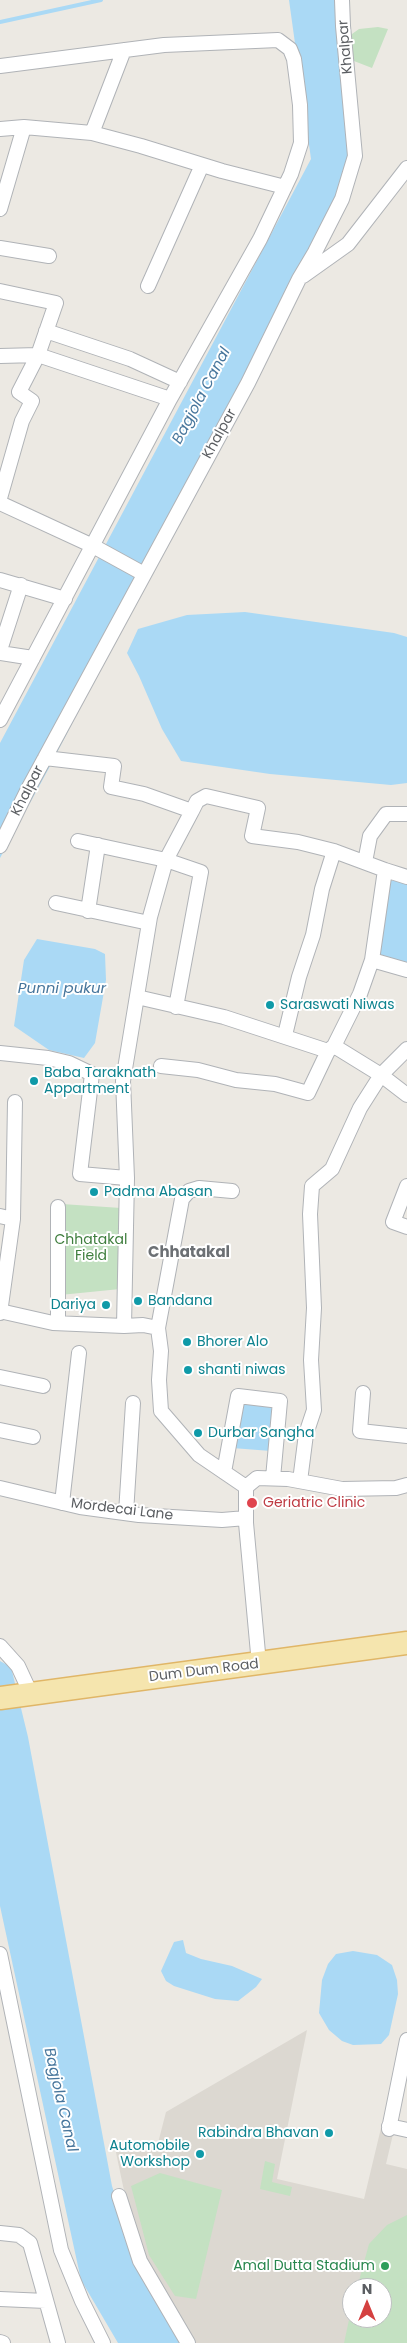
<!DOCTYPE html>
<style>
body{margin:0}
#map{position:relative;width:407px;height:2343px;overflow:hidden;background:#ece9e3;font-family:Poppins,sans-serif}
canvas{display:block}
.north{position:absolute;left:342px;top:2278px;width:50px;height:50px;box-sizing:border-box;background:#fff;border:1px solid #bdbfc0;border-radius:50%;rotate:0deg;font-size:14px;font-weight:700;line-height:20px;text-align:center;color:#5b5e62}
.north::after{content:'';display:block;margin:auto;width:18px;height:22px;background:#d44140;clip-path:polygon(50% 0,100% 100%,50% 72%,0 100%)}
</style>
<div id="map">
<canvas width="407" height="2343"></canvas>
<div class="north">N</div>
</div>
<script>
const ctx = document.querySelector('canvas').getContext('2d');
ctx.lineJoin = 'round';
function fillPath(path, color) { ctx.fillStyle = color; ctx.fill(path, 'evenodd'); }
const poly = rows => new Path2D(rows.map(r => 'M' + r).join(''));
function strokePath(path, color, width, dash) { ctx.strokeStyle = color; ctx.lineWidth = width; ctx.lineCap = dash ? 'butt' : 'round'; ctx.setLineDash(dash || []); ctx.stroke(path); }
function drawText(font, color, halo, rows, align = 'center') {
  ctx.font = font + ' Poppins,sans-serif'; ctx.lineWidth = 4; ctx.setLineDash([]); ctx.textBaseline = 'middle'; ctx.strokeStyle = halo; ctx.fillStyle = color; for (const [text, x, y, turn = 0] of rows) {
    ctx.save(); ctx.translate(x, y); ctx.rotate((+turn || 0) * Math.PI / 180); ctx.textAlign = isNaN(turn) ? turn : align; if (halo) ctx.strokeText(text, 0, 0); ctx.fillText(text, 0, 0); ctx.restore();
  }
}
fillPath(poly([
 [307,2030,277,2179,364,2199,381,2128,394,2130,386,2164,407,2169,407,2343,193,2343,143,2259,123,2186,114,2143,158,2143,166,2112],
 [352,2288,382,2288,382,2318,352,2318]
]), '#dcd8d1');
fillPath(poly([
 [378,27,388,29,372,68,354,61,351,41,352,34,359,29],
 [62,1204,121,1208,120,1289,60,1295],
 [265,2161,275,2164,272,2182,292,2187,290,2196,260,2189],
 [160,2173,222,2190,196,2299,175,2296,149,2255,131,2186],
 [407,2215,407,2343,344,2343,352,2306,352,2318,382,2318,382,2288,357,2288,369,2244,387,2225]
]), '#c4e1c2');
fillPath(poly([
 [289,0,335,0,358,111,354,181,49,768,0,858,0,743,311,159],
 [245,612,394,633,407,637,407,783,391,785,270,774,181,761,162,729,139,676,127,653,138,629,187,615],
 [389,880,407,883,407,965,377,957],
 [37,939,95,949,105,954,106,980,95,1043,84,1058,49,1050,14,1026,24,960],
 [241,1401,275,1406,271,1451,232,1448],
 [0,1661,11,1667,28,1737,112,2186,136,2262,184,2343,118,2343,81,2280,0,1906],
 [183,1940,186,1953,201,1959,232,1966,262,1979,256,1987,238,2001,215,1999,174,1986,166,1981,161,1971,174,1942],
 [353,1951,377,1955,392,1965,397,1980,398,1994,389,2035,381,2044,353,2045,342,2041,329,2030,319,2013,322,1980,328,1964,336,1954]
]), '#aad9f5');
strokePath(poly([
 [0,22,101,0]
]), '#aad9f5', 4);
const street = poly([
 [0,66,164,45,278,40,290,49,294,59,300,105,301,143,291,174,260,239,170,399,0,720],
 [0,129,24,127,92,133,141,146,222,171,285,187],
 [92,133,124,50],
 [0,209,24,127],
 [0,248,49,256],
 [303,276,348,244,407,168],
 [148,286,202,165],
 [0,291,56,303,38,355,19,392,32,401,22,421,0,498],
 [46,331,130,359,180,382],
 [0,356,38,355,170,399],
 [0,503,93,546,144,574],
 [0,580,65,599],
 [0,650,21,585],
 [0,653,33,658],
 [45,758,114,766,111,787,144,794,192,811,197,801,206,796,258,808,252,836,298,842,334,851,385,870,372,960,360,994,334,1046],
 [0,846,28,789,248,383,299,279,315,252,342,199,355,156,343,26,342,0],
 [365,862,370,836,386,814,407,814],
 [385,870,407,877],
 [56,903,149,923],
 [88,911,98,845],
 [372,960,407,970],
 [137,997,224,1017,328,1051,334,1046,381,1075,407,1095],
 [176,1007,201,872,166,860,192,811],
 [285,1035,299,977,313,935,322,889,334,851],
 [0,1053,48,1058,69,1063,92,1074,80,1174,127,1178],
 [161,1066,198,1070,236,1080,275,1084,308,1093,328,1051],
 [407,1186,393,1222,407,1227],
 [58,1207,58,1323],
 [0,1216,13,1219,0,1313],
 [13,1219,15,1102],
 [0,1311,53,1323,124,1326,127,1178,123,1081,150,917,166,860,78,841],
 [124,1326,143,1325,158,1328,161,1351,159,1380,161,1411,199,1455,246,1487,246,1523,259,1664],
 [158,1328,182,1199,189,1191,199,1188,232,1191],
 [0,1377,43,1386],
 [363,1393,360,1431,407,1436],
 [0,1430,33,1437],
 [224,1472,238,1396,280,1401,273,1478],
 [300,1481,306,1434,314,1410,311,1360,314,1308,310,1214,312,1186,332,1169,360,1108,381,1075,407,1049],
 [246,1487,257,1478,288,1479,342,1489,396,1488,407,1485],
 [0,1488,80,1507,139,1515,222,1520,246,1518],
 [62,1503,79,1353],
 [126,1513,133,1403],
 [0,1646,18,1666,31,1694],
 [0,1954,61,2250,82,2301,103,2343],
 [389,2126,407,2130],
 [389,2129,407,2040],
 [119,2196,140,2261,188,2343],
 [0,2233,19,2235,30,2243,58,2343],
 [0,2299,46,2301],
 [0,2342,3,2343]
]);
const primary = poly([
 [0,1698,407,1643]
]);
strokePath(street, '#b0b3b7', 16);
strokePath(primary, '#e0b667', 25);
strokePath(street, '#fff', 14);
strokePath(primary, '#f5e5ae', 22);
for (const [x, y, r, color] of [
 [270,1005,5,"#0f9aa8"],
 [34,1081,5,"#0f9aa8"],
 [94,1192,5,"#0f9aa8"],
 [138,1301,5,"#0f9aa8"],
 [106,1305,5,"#0f9aa8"],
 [187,1342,5,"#0f9aa8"],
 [188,1370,5,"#0f9aa8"],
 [198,1433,5,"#0f9aa8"],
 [252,1503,6,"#e0444e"],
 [329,2133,5,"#0f9aa8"],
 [200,2154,5,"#0f9aa8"],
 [385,2266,5,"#2e9e5b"]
]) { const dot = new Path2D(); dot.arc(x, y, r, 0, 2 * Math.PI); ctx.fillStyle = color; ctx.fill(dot); strokePath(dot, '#fff', 2); }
drawText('14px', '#5b5e62', '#fff', [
 ["Khalpar",346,47,-95],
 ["Khalpar",220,434,-61],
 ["Khalpar",28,791,-63],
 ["Mordecai Lane",122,1510,7],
 ["Dum Dum Road",204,1671,-7]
]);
drawText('14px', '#0d838f', '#fff', [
 ["Saraswati Niwas",280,1005],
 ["Baba Taraknath",44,1073],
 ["Appartment",44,1089],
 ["Padma Abasan",104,1192],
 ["Bandana",148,1301],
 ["Dariya",96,1305,"right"],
 ["Bhorer Alo",197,1342],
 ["shanti niwas",198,1370],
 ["Durbar Sangha",208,1433],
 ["Rabindra Bhavan",319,2133,"right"],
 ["Automobile",190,2146,"right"],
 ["Workshop",190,2162,"right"]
], 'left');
drawText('14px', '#3f7e3e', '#fff', [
 ["Chhatakal",91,1240],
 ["Field",91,1256]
]);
drawText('14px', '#be3a42', '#fff', [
 ["Geriatric Clinic",263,1503]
], 'left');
drawText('14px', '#27864d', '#fff', [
 ["Amal Dutta Stadium",375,2266]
], 'right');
drawText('italic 15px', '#47769c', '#fff', [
 ["Bagjola Canal",202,396,-62],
 ["Punni pukur",62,989],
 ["Bagjola Canal",60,2100,77]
]);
drawText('bold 15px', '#6c7074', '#fff', [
 ["Chhatakal",189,1253]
]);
</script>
